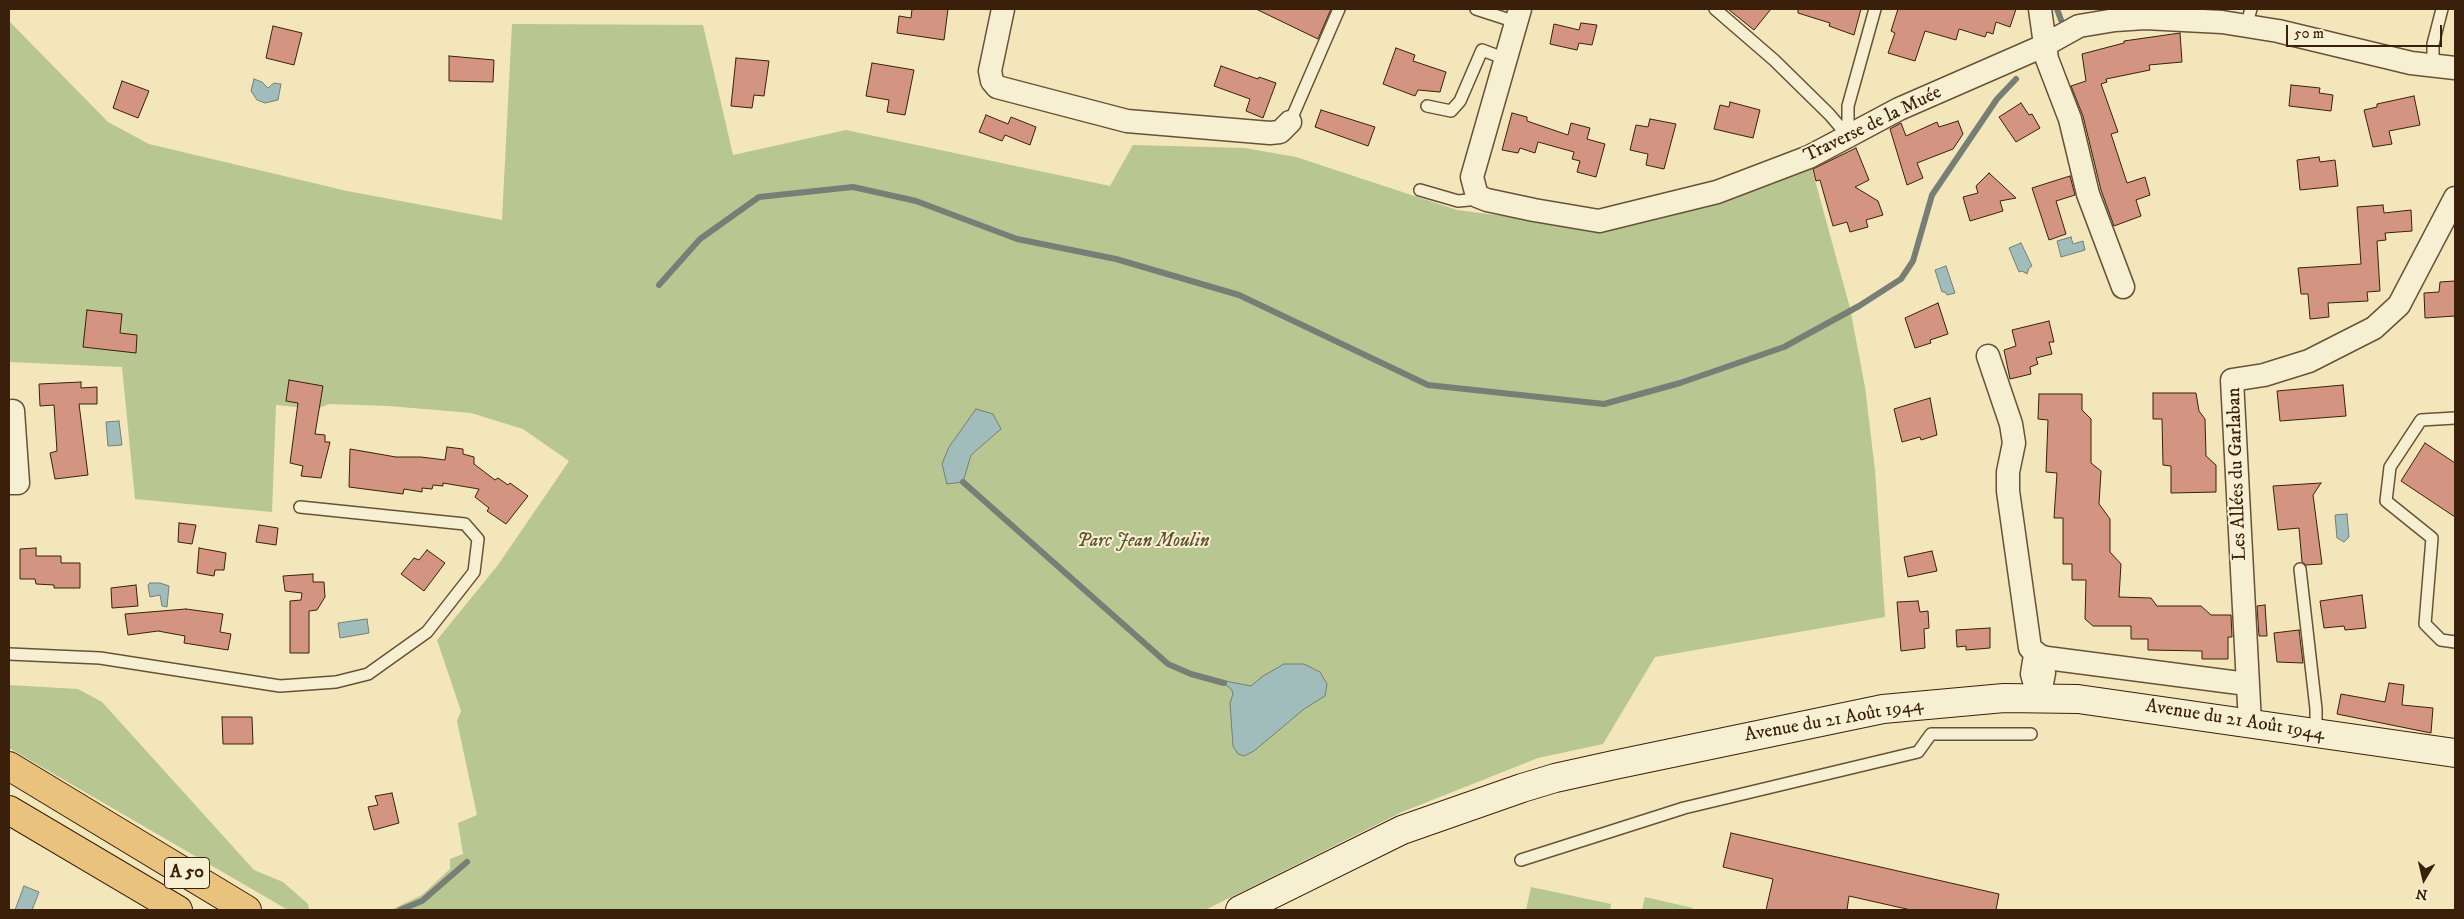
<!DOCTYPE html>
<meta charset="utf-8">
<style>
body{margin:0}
#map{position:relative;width:2464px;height:919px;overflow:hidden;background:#f2e6ba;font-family:"IM FELL DW Pica",serif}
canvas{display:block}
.frame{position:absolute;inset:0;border:10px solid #3a200b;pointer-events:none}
.north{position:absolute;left:2399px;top:854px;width:50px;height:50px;-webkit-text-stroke:4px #f7efd2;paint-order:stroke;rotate:189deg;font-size:14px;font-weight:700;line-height:20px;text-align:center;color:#3a200b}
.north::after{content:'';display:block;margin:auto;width:18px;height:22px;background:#3a200b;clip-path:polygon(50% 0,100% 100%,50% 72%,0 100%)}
.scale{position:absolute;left:2286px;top:25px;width:156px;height:22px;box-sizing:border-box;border:2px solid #3a200b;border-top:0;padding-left:6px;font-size:15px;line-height:18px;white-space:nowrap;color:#3a200b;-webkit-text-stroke:4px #f7efd2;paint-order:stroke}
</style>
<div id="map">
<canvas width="2464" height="919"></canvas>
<div class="frame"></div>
<div class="north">N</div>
<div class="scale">50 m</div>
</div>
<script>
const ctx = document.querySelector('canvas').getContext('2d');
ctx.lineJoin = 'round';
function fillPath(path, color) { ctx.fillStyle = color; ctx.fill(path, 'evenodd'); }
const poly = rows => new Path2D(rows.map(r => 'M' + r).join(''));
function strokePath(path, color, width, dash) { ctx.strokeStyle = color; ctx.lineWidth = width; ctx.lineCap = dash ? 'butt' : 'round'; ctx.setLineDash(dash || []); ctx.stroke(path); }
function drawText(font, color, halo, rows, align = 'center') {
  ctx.font = font + ' "IM FELL DW Pica",serif'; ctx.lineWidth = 4; ctx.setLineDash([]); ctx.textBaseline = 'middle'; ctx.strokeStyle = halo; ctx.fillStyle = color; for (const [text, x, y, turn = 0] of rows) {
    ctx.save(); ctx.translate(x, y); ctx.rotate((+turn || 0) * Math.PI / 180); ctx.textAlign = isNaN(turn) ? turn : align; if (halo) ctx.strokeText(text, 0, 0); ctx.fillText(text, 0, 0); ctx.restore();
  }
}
fillPath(poly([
 [9,21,108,122,149,144,347,191,502,220,512,24,703,25,733,155,846,130,1110,186,1133,145,1245,148,1296,157,1457,210,1604,229,1810,162,1850,308,1865,387,1875,470,1885,617,1655,657,1603,744,1538,758,1402,812,1205,910,391,910,422,895,450,869,450,859,463,854,458,823,477,815,457,721,461,711,437,640,498,565,569,461,523,429,471,413,389,406,329,404,317,409,276,405,272,512,135,499,122,367,9,362],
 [9,685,78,689,102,702,254,870,283,882,308,904,309,910,288,910,9,748],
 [1531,887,1611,904,1610,910,1526,910],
 [1645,897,1693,908,1692,910,1642,910]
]), '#b8c691');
const water = poly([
 [254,79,262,82,268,88,274,83,281,84,278,100,265,103,257,100,251,91,254,79],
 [2071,237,2073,244,2083,241,2085,250,2061,257,2057,241,2071,237],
 [2021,243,2032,266,2029,268,2027,274,2022,271,2019,272,2009,248,2021,243],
 [1946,266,1955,293,1947,295,1945,292,1942,292,1935,270,1946,266],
 [976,409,993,414,1001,429,971,455,963,482,947,484,942,464,949,447,976,409],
 [119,421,122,445,108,446,106,422,119,421],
 [2347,514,2349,537,2344,542,2337,538,2335,515,2347,514],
 [150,583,160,583,169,586,167,607,162,606,160,595,150,597,148,585,150,583],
 [367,619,369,633,340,638,338,623,367,619],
 [1284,664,1304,664,1320,672,1327,684,1325,696,1304,709,1254,751,1244,756,1238,754,1233,746,1230,703,1233,694,1232,690,1224,683,1225,681,1251,686,1263,676,1284,664],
 [24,886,39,892,32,910,15,910,24,886]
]);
fillPath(water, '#a0bdbb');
strokePath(water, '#777e75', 1);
strokePath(poly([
 [2057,9,2061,20],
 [659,285,700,239,759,197,853,187,916,201,1017,239,1116,259,1239,295,1428,385,1604,404,1680,383,1784,347,1859,306,1901,279,1913,261,1932,195,1997,99,2016,79],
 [963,482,1168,664,1191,674,1224,683],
 [400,910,422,901,467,862]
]), '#777e75', 6);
const building = poly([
 [912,9,948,9,944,40,897,33,899,16,911,18,912,9],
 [1256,9,1331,9,1318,39,1256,9],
 [1728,9,1771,9,1754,30,1728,9],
 [1798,9,1861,9,1854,35,1829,26,1830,23,1798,13,1798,9],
 [1898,9,2016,9,2010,27,1996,22,1993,34,1987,32,1985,37,1959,29,1956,40,1925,31,1915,61,1888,53,1895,33,1891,31,1898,9],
 [1581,23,1597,25,1592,45,1579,43,1577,50,1550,44,1554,24,1579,30,1581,23],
 [273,26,302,33,294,65,266,58,273,26],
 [2180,33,2182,62,2149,65,2150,70,2106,79,2107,82,2101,84,2118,132,2111,134,2127,183,2145,177,2150,195,2136,200,2141,216,2114,226,2101,190,2083,116,2071,86,2086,81,2082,54,2124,43,2124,41,2180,33],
 [1396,48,1415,55,1413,61,1446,72,1440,92,1418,90,1415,96,1383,84,1396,48],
 [449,56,494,60,493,82,449,81,449,56],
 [736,58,769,61,764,96,754,95,752,108,731,106,736,58],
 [872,63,914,70,905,115,887,112,889,100,866,96,872,63],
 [1221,66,1258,79,1259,77,1276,83,1263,118,1246,111,1250,99,1214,86,1221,66],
 [122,81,149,91,138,118,113,108,122,81],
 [2291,85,2320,88,2319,93,2333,95,2331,111,2289,106,2291,85],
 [2414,96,2420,125,2389,131,2392,144,2373,147,2364,110,2377,107,2377,104,2414,96],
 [1730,102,1760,110,1753,138,1714,129,1720,105,1729,107,1730,102],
 [2021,103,2029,115,2032,114,2040,128,2016,142,1999,117,2021,103],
 [1321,110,1375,127,1368,146,1315,127,1321,110],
 [1512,113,1527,117,1527,121,1568,135,1571,123,1590,128,1587,139,1605,144,1596,177,1577,172,1580,161,1572,159,1574,152,1538,142,1535,153,1520,148,1518,153,1502,150,1512,113],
 [986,115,1008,124,1011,117,1036,127,1030,145,1005,135,1002,141,979,132,986,115],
 [1650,119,1676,124,1664,169,1646,165,1648,154,1630,150,1636,125,1648,127,1650,119],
 [1958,121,1963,134,1953,149,1917,163,1923,178,1907,185,1890,129,1901,123,1906,136,1937,122,1939,127,1958,121],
 [1856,148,1869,180,1855,187,1878,201,1883,215,1866,220,1868,227,1850,232,1847,222,1833,226,1820,180,1816,181,1813,169,1856,148],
 [2319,157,2320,162,2335,160,2338,186,2300,190,2297,160,2319,157],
 [1989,173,2016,198,2000,201,2003,211,1970,221,1963,197,1978,193,1976,186,1989,173],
 [2070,176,2075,195,2056,201,2066,234,2049,240,2032,188,2070,176],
 [2383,205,2384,213,2411,210,2412,231,2385,233,2386,240,2377,241,2380,291,2367,292,2368,301,2328,303,2329,317,2310,319,2308,294,2301,294,2298,268,2361,264,2357,207,2383,205],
 [2455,281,2455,316,2425,318,2424,293,2439,292,2440,282,2455,281],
 [1938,303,1948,334,1930,340,1931,343,1915,348,1905,318,1938,303],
 [87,310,122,314,120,333,137,335,136,353,83,347,87,310],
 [2049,321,2054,342,2049,342,2052,354,2036,358,2038,364,2030,367,2031,374,2010,379,2004,350,2016,346,2012,330,2049,321],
 [289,380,323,386,315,434,325,435,325,442,330,442,321,478,301,476,303,466,290,463,298,403,286,401,289,380],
 [81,382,81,388,97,387,97,404,79,404,88,475,55,479,50,453,57,451,54,405,40,406,39,384,81,382],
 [2343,385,2346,416,2280,421,2277,391,2343,385],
 [2153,393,2196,393,2199,411,2205,419,2206,456,2216,465,2216,492,2171,493,2171,466,2163,465,2162,419,2153,419,2153,393],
 [2039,394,2082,394,2082,410,2091,419,2091,463,2101,471,2099,504,2110,519,2110,552,2121,564,2119,597,2151,598,2157,606,2201,606,2211,615,2231,615,2232,637,2228,637,2228,659,2202,659,2202,651,2148,650,2148,639,2131,639,2131,626,2093,626,2085,619,2086,580,2072,580,2072,564,2063,564,2063,518,2054,518,2057,473,2046,472,2048,420,2038,419,2039,394],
 [1930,398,1937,435,1921,440,1920,437,1902,442,1894,409,1930,398],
 [2425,443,2455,463,2455,517,2401,481,2425,443],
 [447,447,463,449,463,454,474,457,474,464,495,480,498,478,508,485,510,483,528,496,506,524,487,511,489,508,475,497,479,489,443,483,443,486,433,485,432,489,422,488,422,492,404,489,403,494,349,487,350,449,396,457,421,457,445,460,447,447],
 [2321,483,2313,495,2322,564,2306,565,2302,562,2299,528,2278,530,2273,486,2321,483],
 [179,523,196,525,192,544,178,542,179,523],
 [259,525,278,528,276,545,256,542,259,525],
 [36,548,36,556,61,556,61,563,80,563,80,588,54,588,54,585,36,584,35,579,20,579,20,549,36,548],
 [199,548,226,553,224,570,215,570,214,576,197,573,199,548],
 [427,550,445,563,424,591,401,574,414,558,419,560,427,550],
 [1932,551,1937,571,1908,577,1904,557,1932,551],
 [313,574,313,582,324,582,325,597,317,610,309,611,309,653,290,653,290,601,301,600,302,593,285,591,283,576,313,574],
 [136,585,138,606,112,608,111,588,136,585],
 [2362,595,2366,628,2345,630,2344,626,2324,628,2320,601,2362,595],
 [1918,601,1920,612,1928,611,1929,628,1924,629,1925,648,1901,651,1897,602,1918,601],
 [2265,605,2267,636,2259,636,2257,606,2265,605],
 [186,609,223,614,220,632,231,634,228,650,184,643,185,636,158,631,128,635,125,614,186,609],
 [1990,628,1990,648,1966,650,1966,646,1957,647,1956,630,1990,628],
 [2299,630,2303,663,2277,662,2274,633,2299,630],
 [2389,683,2404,685,2402,705,2433,708,2431,733,2337,714,2341,694,2385,702,2389,683],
 [222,717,252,717,253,744,223,744,222,717],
 [392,793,399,823,374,830,368,807,378,805,375,796,392,793],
 [1731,833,1999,894,1996,910,1911,910,1849,896,1847,910,1766,910,1773,879,1723,867,1731,833]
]);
fillPath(building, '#d39581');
strokePath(building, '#3a200b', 1);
const lane = poly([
 [1476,9,1516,22],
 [1715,9,1774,60,1829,114,1848,136],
 [2246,26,2251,9],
 [2433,66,2433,44,2442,9],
 [1427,106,1451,111,1460,101,1482,50,1506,59],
 [1290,122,1339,9],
 [1848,136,1848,106,1875,9],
 [1420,190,1458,201,1469,200,1477,196],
 [2455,418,2421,420,2390,467,2386,501,2432,538,2425,624,2441,640,2455,642],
 [2300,569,2316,709,2316,734],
 [9,654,100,658,280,686,336,682,368,674,427,632,474,572,478,539,465,524,300,507],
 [1521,860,1684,808,1918,752,1931,734,2031,734]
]);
const street = poly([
 [1003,9,990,71,992,81,997,87,1127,121,1270,133,1280,132,1290,122],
 [1520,9,1472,177,1477,196,1487,200,1534,210,1599,221,1717,192,1809,157,1899,109,2041,47,2079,26,2115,20,2145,18,2222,22,2278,31,2411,63,2455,68],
 [2040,9,2047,59,2070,119,2088,194,2123,287],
 [1988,356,2011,424,2014,443,2008,472,2008,491,2030,648,2040,656,2047,658,2247,684],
 [9,483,18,483,13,411],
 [2040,656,2044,673,2039,699,2032,674,2034,661,2040,656],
 [2250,723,2232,380,2264,375,2309,361,2374,328,2399,305,2455,198]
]);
const secondary = poly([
 [1240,910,1402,830,1522,788,1555,778,1614,765,1883,709,2004,698,2078,699,2455,753]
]);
const highway = poly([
 [9,766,247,910],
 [9,810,178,910]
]);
strokePath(lane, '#685237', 14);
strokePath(street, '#685237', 25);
strokePath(secondary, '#3a200b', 30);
strokePath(highway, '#3a200b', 30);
strokePath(lane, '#f7efd2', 11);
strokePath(street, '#f7efd2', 22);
strokePath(secondary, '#f7efd2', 28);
strokePath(highway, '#e9c37d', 28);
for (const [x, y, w] of [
 [187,873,45]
]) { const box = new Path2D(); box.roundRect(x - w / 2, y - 15.5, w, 31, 4); ctx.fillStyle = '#f7efd2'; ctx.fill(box); strokePath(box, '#3a200b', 1); }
drawText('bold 18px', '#3a200b', null, [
 ["A 50",187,873]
]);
drawText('19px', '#3a200b', '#f7efd2', [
 ["Traverse de la Muée",1873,125,-26],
 ["Les Allées du Garlaban",2238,474,-92],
 ["Avenue du 21 Août 1944",1834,721,-10],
 ["Avenue du 21 Août 1944",2235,721,9]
]);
drawText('italic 19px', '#605233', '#f7efd2', [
 ["Parc Jean Moulin",1143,542]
]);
</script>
